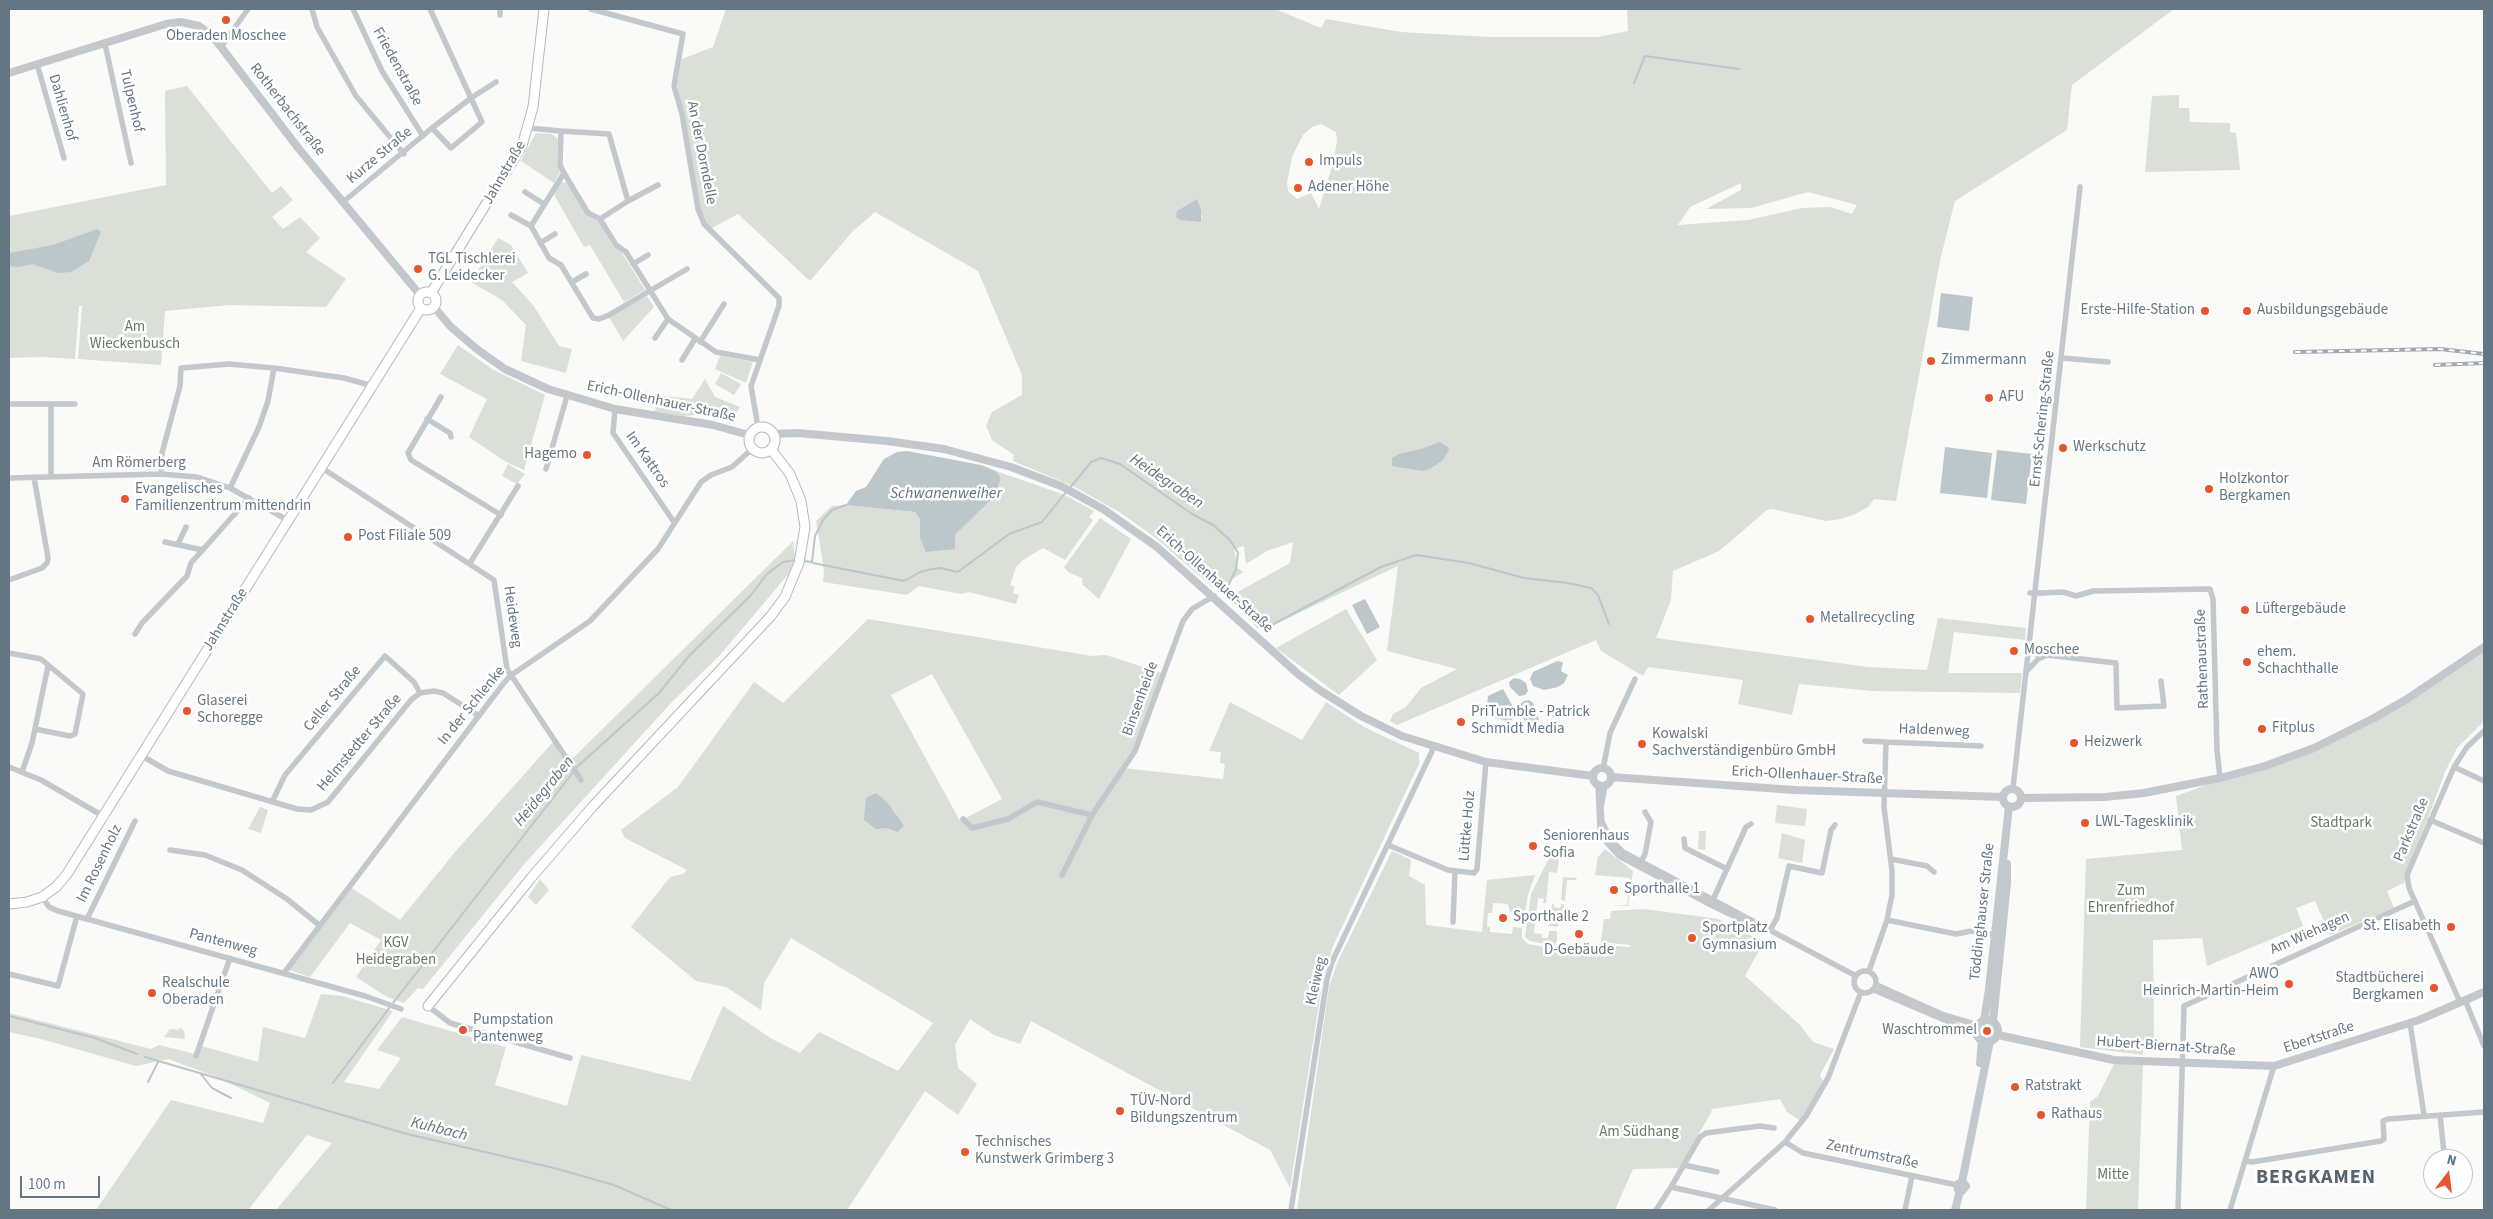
<!DOCTYPE html>
<meta charset="utf-8">
<style>
body{margin:0}
#map{position:relative;width:2493px;height:1219px;overflow:hidden;background:#fafaf8;font-family:"Source Sans 3",sans-serif}
canvas{display:block}
.frame{position:absolute;inset:0;border:10px solid #657683;pointer-events:none}
.north{position:absolute;left:2423px;top:1149px;width:50px;height:50px;box-sizing:border-box;background:#fff;border:1px solid #c1c8cd;border-radius:50%;rotate:15deg;font-size:14px;font-weight:700;line-height:20px;text-align:center;color:#657683}
.north::after{content:'';display:block;margin:auto;width:18px;height:22px;background:#e4572e;clip-path:polygon(50% 0,100% 100%,50% 72%,0 100%)}
.scale{position:absolute;left:20px;top:1176px;width:80px;height:22px;box-sizing:border-box;border:2px solid #657683;border-top:0;padding-left:6px;font-size:15px;line-height:18px;white-space:nowrap;color:#657683;-webkit-text-stroke:4px #fff;paint-order:stroke}
</style>
<div id="map">
<canvas width="2493" height="1219"></canvas>
<div class="frame"></div>
<div class="north">N</div>
<div class="scale">100 m</div>
</div>
<script>
const ctx = document.querySelector('canvas').getContext('2d');
ctx.lineJoin = 'round';
function fillPath(path, color) { ctx.fillStyle = color; ctx.fill(path, 'evenodd'); }
const poly = rows => new Path2D(rows.map(r => 'M' + r).join(''));
function strokePath(path, color, width, dash) { ctx.strokeStyle = color; ctx.lineWidth = width; ctx.lineCap = dash ? 'butt' : 'round'; ctx.setLineDash(dash || []); ctx.stroke(path); }
function drawText(font, color, halo, rows, align = 'center') {
  ctx.font = font + ' "Source Sans 3",sans-serif'; ctx.lineWidth = 5; ctx.setLineDash([]); ctx.textBaseline = 'middle'; ctx.strokeStyle = halo; ctx.fillStyle = color; for (const [text, x, y, turn = 0] of rows) {
    ctx.save(); ctx.translate(x, y); ctx.rotate((+turn || 0) * Math.PI / 180); ctx.textAlign = isNaN(turn) ? turn : align; if (halo) ctx.strokeText(text, 0, 0); ctx.fillText(text, 0, 0); ctx.restore();
  }
}
fillPath(poly([
 [726,9,1275,9,1321,28,1326,19,1401,32,1490,37,1598,37,1628,31,1627,9,2174,9,2072,85,2067,130,1955,201,1940,261,1896,501,1874,499,1868,507,1855,514,1841,519,1826,521,1772,509,1767,510,1719,551,1673,571,1671,600,1656,638,1868,667,1927,670,1938,618,2026,628,2025,640,1954,632,1948,673,2022,673,2020,693,1873,691,1799,684,1792,715,1738,704,1743,680,1648,667,1643,676,1601,651,1596,640,1397,725,1390,721,1393,714,1406,707,1421,688,1457,669,1387,651,1398,566,1267,628,1237,601,1234,594,1290,563,1293,542,1267,551,1246,564,1244,546,1234,549,1238,568,1243,572,1219,588,1212,587,1157,539,1121,513,1073,486,1013,461,1014,455,992,440,986,426,992,412,1022,395,1022,375,978,271,875,212,853,231,810,281,738,214,710,229,698,209,694,168,677,84,682,59,713,47],
 [1321,124,1336,132,1337,141,1333,163,1319,209,1311,193,1297,199,1288,191,1287,183,1292,157,1303,135,1312,127],
 [1741,183,1741,190,1706,209,1751,208,1808,192,1857,205,1852,214,1830,207,1802,208,1748,220,1678,225,1690,207],
 [1197,199,1202,217,1181,220,1187,206],
 [187,86,272,193,281,186,293,200,272,217,283,229,300,217,320,238,306,252,346,279,326,307,230,305,165,311,161,365,78,359,82,306,79,306,75,359,42,357,9,358,9,216,166,185,165,91],
 [2179,95,2179,108,2189,108,2190,122,2230,123,2230,132,2236,133,2240,170,2145,172,2152,96],
 [536,133,552,134,558,139,557,163,560,172,554,183,521,161],
 [561,182,567,183,588,216,599,222,612,245,622,253,645,290,624,302,590,245,584,247,554,195],
 [498,238,511,245,528,273,512,282,533,305,559,346,572,349,566,373,521,361,526,325,502,300,471,282],
 [647,296,654,307,623,341,609,317],
 [458,345,492,369,545,395,524,470,506,462,469,437,487,399,440,374],
 [720,356,753,362,746,383,715,369],
 [721,373,741,384,734,395,715,384],
 [705,379,715,397,740,407,732,420,708,414,684,416,654,411,665,396,692,399],
 [508,464,525,474,517,484,502,476],
 [996,471,1065,495,1094,511,1089,517,1093,520,1065,560,1043,548,1023,560,1016,567,1010,585,1015,587,1013,593,1019,595,1016,604,969,592,961,594,919,586,907,595,823,582,824,570,816,521,832,506,846,505,915,512,920,519,920,538,955,549,955,535,995,496,1001,478],
 [1100,518,1131,539,1099,599,1083,585,1082,578,1068,572,1064,567],
 [793,541,796,565,720,655,671,703,526,862,423,989,418,988,404,1003,387,997,356,977,381,940,350,923,310,977,289,970,352,888,400,920,455,852,553,742,568,763],
 [1346,609,1377,660,1339,695,1276,648],
 [868,619,1092,656,1106,655,1162,673,1136,744,1123,768,1223,779,1225,764,1220,763,1221,752,1209,751,1230,702,1302,740,1326,702,1364,727,1419,753,1419,764,1333,946,1323,978,1290,1188,1270,1150,1031,1021,1020,1044,994,1035,970,1019,955,1045,958,1068,977,1084,958,1115,925,1091,847,1210,276,1210,332,1143,307,1135,248,1210,96,1210,171,1100,263,1123,270,1103,219,1078,168,1059,136,1066,41,1039,9,1032,9,1013,151,1049,159,1045,195,1054,198,1045,258,1062,263,1027,305,1038,321,994,342,996,393,1011,344,1082,379,1089,401,1058,377,1050,402,1017,506,1047,495,1085,567,1106,581,1055,690,1081,723,1006,772,1039,800,1053,819,1032,898,1071,933,1023,791,938,764,983,761,1010,726,987,696,981,631,927,670,877,683,874,687,870,625,838,621,830,678,787,754,682,783,703],
 [932,674,1002,799,960,821,891,695],
 [2484,648,2484,721,2457,748,2445,772,2404,883,2387,891,2394,908,2330,935,2315,901,2296,908,2303,926,2207,966,2202,938,2153,940,2154,1041,2143,1041,2143,1055,2080,1047,2086,859,2182,850,2176,796,2345,734],
 [1777,805,1807,809,1805,826,1775,823],
 [260,807,268,810,261,833,248,829],
 [1699,831,1706,831,1705,850,1698,849],
 [1782,833,1805,840,1802,863,1778,858],
 [1605,849,1633,871,1628,906,1613,906,1627,905,1630,878,1595,875,1598,857],
 [1392,851,1411,860,1409,876,1425,885,1426,925,1482,932,1487,880,1535,875,1528,895,1523,923,1516,922,1518,909,1510,912,1508,904,1493,903,1492,913,1488,913,1487,927,1490,927,1490,932,1512,934,1513,927,1522,928,1522,938,1528,944,1582,954,1587,949,1594,950,1594,954,1599,955,1602,952,1603,945,1630,947,1630,945,1601,942,1604,919,1610,919,1611,911,1643,909,1697,916,1718,919,1745,932,1763,943,1745,976,1799,1024,1813,1042,1834,1049,1820,1075,1824,1083,1801,1121,1787,1112,1780,1099,1712,1109,1711,1113,1679,1168,1633,1169,1615,1210,1297,1210,1329,987,1338,961],
 [1549,858,1559,859,1557,873,1549,872,1546,903,1543,903,1544,899,1538,898,1534,933,1542,934,1542,938,1548,938,1549,931,1557,931,1557,941,1554,946,1530,941,1525,937,1531,894],
 [1563,877,1577,878,1576,880,1567,880,1565,901,1561,900],
 [540,879,549,890,536,905,528,897],
 [1552,904,1554,904,1554,907,1560,908,1561,904,1564,905,1564,912,1559,912,1558,927,1549,926],
 [180,1027,184,1031,185,1039,164,1037,170,1029,179,1030],
 [2116,1060,2143,1063,2138,1210,2086,1210,2090,1102,2098,1096]
]), '#dadfd7');
fillPath(poly([
 [1197,199,1201,210,1201,222,1181,220,1176,217,1177,211],
 [97,229,101,232,89,261,71,272,58,273,32,264,19,267,9,266,9,253,53,245],
 [1941,293,1973,297,1969,331,1937,327],
 [1440,442,1449,448,1448,452,1442,461,1431,468,1423,471,1392,466,1392,458,1399,454,1421,449],
 [1945,447,1992,453,1987,498,1940,493],
 [1997,450,2032,454,2026,504,1991,500],
 [907,451,981,465,996,471,1001,478,995,496,955,535,955,549,926,552,920,538,920,519,915,512,846,505,856,491,866,487,884,459,897,452],
 [1365,599,1380,627,1367,634,1352,605],
 [1557,661,1563,662,1561,671,1568,675,1564,683,1558,687,1544,690,1533,686,1530,679,1533,672],
 [1514,678,1520,679,1526,683,1528,691,1525,695,1519,696,1510,687,1509,682],
 [1503,689,1516,712,1516,716,1510,721,1494,718,1487,706,1488,696],
 [1524,701,1529,700,1533,703,1539,720,1535,727,1526,724,1521,713,1519,705],
 [876,793,887,802,904,826,897,832,887,828,876,829,864,820,866,798]
]), '#bbc7cb');
strokePath(poly([
 [1634,83,1645,56,1739,69],
 [1069,489,1091,462,1101,458,1120,464,1192,514,1213,525,1230,540,1238,553,1236,569,1228,586],
 [803,561,812,562,815,536,823,520,832,510,846,505],
 [813,563,904,581,920,572,932,569,940,568,958,572,1009,534,1042,522,1066,492],
 [1231,595,1233,600,1258,627,1268,627,1381,567,1416,555,1469,563,1524,578,1568,583,1591,588,1598,595,1609,624],
 [9,1016,95,1038,137,1054],
 [145,1057,407,1134,554,1168,614,1185,671,1210],
 [200,1073,212,1088,231,1098],
 [148,1082,158,1062],
 [333,1083,396,999,578,766,659,693,689,656,751,595,767,574,783,562,795,560]
]), '#bbc7cb', 2);
const secondary = poly([
 '418 301a9 9 0 1 1 18 0a9 9 0 1 1-18 0Z',
 [431,293,522,146,533,107,544,9],
 '749 440a13 13 0 1 1 26 0a13 13 0 1 1-26 0Z',
 [9,904,27,902,42,897,56,887,67,874,421,308],
 [428,1006,531,878,594,805,770,617,785,597,799,563,805,527,801,501,795,486,790,474,771,449]
]);
strokePath(secondary, '#b3babf', 11);
strokePath(poly([
 [312,9,317,27,356,96,404,154],
 [353,9,382,71,423,136],
 [430,9,482,122,451,148,432,128],
 [500,9,500,15],
 [591,9,683,34,674,86,682,114,698,209,704,224,779,298,779,306,751,386,758,427],
 [105,44,131,163],
 [221,47,248,9],
 [37,64,64,158],
 [528,128,561,131],
 [564,173,531,226,549,258,561,265,593,318,599,319,609,315,687,269],
 [525,192,544,204],
 [628,201,658,185],
 [343,202,432,128,471,98,496,82],
 [511,215,531,226],
 [600,219,628,201,609,134,561,131,560,165,564,173,588,213,600,219,616,245,626,252,668,319,716,352,760,360],
 [540,243,555,234],
 [633,264,648,255],
 [572,282,586,274],
 [655,338,668,319],
 [700,342,724,304],
 [2062,358,2108,362],
 [682,360,695,339],
 [441,397,408,453,411,460,501,515],
 [9,404,75,404],
 [51,404,51,477],
 [615,409,613,433,674,522],
 [427,419,450,433,451,437],
 [322,468,494,580,507,669,581,780],
 [546,469,567,396],
 [161,474,162,453,180,386,181,368,229,364,274,368,344,378,373,386],
 [9,478,161,474,197,477,230,488,289,521],
 [230,488,259,427,268,401,274,368],
 [165,542,203,550],
 [178,544,186,527],
 [470,563,518,486],
 [9,580,42,568,47,563,48,558,34,477],
 [2042,593,2063,592,2076,596,2093,591,2210,589,2213,599,2217,750,2220,778],
 [135,634,142,623,187,576,191,563,249,498],
 [9,653,41,659,83,694,75,734,70,736,35,729],
 [2029,653,2116,663,2117,708,2164,706,2161,681],
 [2027,671,2038,659,2047,655],
 [1865,741,1886,742,1884,807,1892,871,1892,895,1887,920,1869,971],
 [1886,742,1981,746],
 [142,756,168,771,297,809,311,810,328,802,411,700,420,693,434,691,443,693,479,716],
 [9,767,41,780,103,816],
 [2454,767,2484,781],
 [1603,769,1610,733,1635,679],
 [22,772,32,743,48,666],
 [1598,785,1600,829,1607,843,1619,856,1711,905,1760,929,1766,930],
 [1605,785,1601,808,1602,822,1611,840,1623,852,1856,976],
 [2013,788,2080,187],
 [272,802,285,775,385,656,414,682,420,693],
 [963,819,972,828,1008,819,1037,802,1092,815],
 [2430,820,2484,843],
 [1684,839,1685,848,1727,869],
 [1388,845,1448,870,1474,873,1477,869,1486,762],
 [170,850,205,855,242,870,287,899,319,925],
 [1891,859,1927,866,1934,872],
 [1640,864,1645,854,1651,822,1645,812],
 [1062,875,1092,815,1135,751,1183,621,1192,609,1214,596],
 [42,897,49,907,58,911,365,996,401,1009],
 [1712,902,1746,827,1751,824],
 [87,919,135,821],
 [1887,920,1956,934,1972,931,1994,935],
 [1453,922,1455,872],
 [1770,930,1777,918,1789,866,1822,873,1831,830,1835,825],
 '1854 982a11 11 0 1 1 22 0a11 11 0 1 1-22 0Z',
 [284,973,503,684,510,676,590,621,658,549,701,482,711,475,732,467,752,449],
 [9,974,58,986,77,916],
 [1877,985,1944,1015,1978,1025],
 [1874,990,1977,1034],
 [2465,1000,2484,1046],
 [2460,1002,2409,888,2407,875,2454,767,2467,747,2484,731],
 [428,1006,450,1023,570,1058],
 [2410,1023,2424,1115],
 [196,1056,230,958],
 [2440,1115,2444,1153,2447,1159],
 [1774,1128,1760,1126,1706,1133,1700,1137,1671,1187,1775,1210],
 [1785,1142,1803,1153,1957,1185],
 [2246,1161,2252,1162,2381,1141,2384,1139,2383,1121,2388,1119,2484,1112],
 [1684,1165,1717,1172],
 [1291,1210,1327,979,1332,962,1434,747],
 [1656,1210,1671,1187],
 [1709,1210,1785,1142,1806,1116,1828,1078,1861,992],
 [1905,1210,1912,1176],
 [2178,1210,2184,1006,2415,901],
 [2230,1210,2274,1066]
]), '#c3c8cc', 5.5);
strokePath(poly([
 [9,73,166,24,181,22,199,26,210,34,221,47,299,149,420,295],
 [434,307,451,327,478,350,505,369,548,389,615,409,713,425,749,435],
 [774,434,798,433,887,441,944,449,1011,467,1061,486,1103,509,1157,547,1298,674,1321,691,1361,716,1402,736,1486,762,1593,776],
 '1593 777a9 9 0 1 1 18 0a9 9 0 1 1-18 0Z',
 [1611,777,1795,790,2003,797],
 '2003 798a9 9 0 1 1 18 0a9 9 0 1 1-18 0Z',
 [2022,798,2105,797,2144,793,2220,778,2265,766,2314,748,2374,718,2407,699,2484,647],
 '1976 1031a11 11 0 1 1 22 0a11 11 0 1 1-22 0Z',
 [1984,1021,1989,989,2009,806],
 [1993,1021,2007,883,2007,864],
 [1998,1035,2114,1060,2274,1066,2419,1020,2484,992],
 [1980,1063,1982,1040],
 [1962,1181,1966,1186,1962,1191,1958,1190,1957,1185,1962,1181,1964,1172,1990,1041],
 [1955,1210,1960,1191]
]), '#c3c8cc', 8);
strokePath(secondary, '#fff', 9);
const rail = poly([
 [2295,352,2440,349,2484,354],
 [2435,365,2484,363]
]);
strokePath(rail, '#a2aab0', 4);
strokePath(rail, '#fff', 2, [5.5]);
strokePath(poly([
 [2030,593,2042,593]
]), '#c3c8cc', 5.5);
for (const [x, y, r, color] of [
 [226,20,5,"#e4572e"],
 [1309,162,5,"#e4572e"],
 [1298,188,5,"#e4572e"],
 [418,269,5,"#e4572e"],
 [2205,311,5,"#e4572e"],
 [2247,311,5,"#e4572e"],
 [1931,361,5,"#e4572e"],
 [1989,398,5,"#e4572e"],
 [2063,448,5,"#e4572e"],
 [587,455,5,"#e4572e"],
 [2209,489,5,"#e4572e"],
 [125,499,5,"#e4572e"],
 [348,537,5,"#e4572e"],
 [2245,610,5,"#e4572e"],
 [1810,619,5,"#e4572e"],
 [2014,651,5,"#e4572e"],
 [2247,662,5,"#e4572e"],
 [187,711,5,"#e4572e"],
 [1461,722,5,"#e4572e"],
 [2262,729,5,"#e4572e"],
 [2074,743,5,"#e4572e"],
 [1642,744,5,"#e4572e"],
 [2085,823,5,"#e4572e"],
 [1533,846,5,"#e4572e"],
 [1614,890,5,"#e4572e"],
 [1503,918,5,"#e4572e"],
 [2451,927,5,"#e4572e"],
 [1579,934,5,"#e4572e"],
 [1692,938,5,"#e4572e"],
 [2289,984,5,"#e4572e"],
 [2434,988,5,"#e4572e"],
 [152,993,5,"#e4572e"],
 [463,1030,5,"#e4572e"],
 [1987,1031,5,"#e4572e"],
 [2015,1087,5,"#e4572e"],
 [1120,1111,5,"#e4572e"],
 [2041,1115,5,"#e4572e"],
 [965,1152,5,"#e4572e"]
]) { const dot = new Path2D(); dot.arc(x, y, r, 0, 2 * Math.PI); ctx.fillStyle = color; ctx.fill(dot); strokePath(dot, '#fff', 2); }
drawText('15px', '#657683', '#fff', [
 ["Oberaden Moschee",226,37,"center"],
 ["Impuls",1319,162],
 ["Adener Höhe",1308,188],
 ["TGL Tischlerei",428,260],
 ["G. Leidecker",428,277],
 ["Erste-Hilfe-Station",2195,311,"right"],
 ["Ausbildungsgebäude",2257,311],
 ["Zimmermann",1941,361],
 ["AFU",1999,398],
 ["Werkschutz",2073,448],
 ["Hagemo",577,455,"right"],
 ["Holzkontor",2219,480],
 ["Bergkamen",2219,497],
 ["Evangelisches",135,490],
 ["Familienzentrum mittendrin",135,507],
 ["Post Filiale 509",358,537],
 ["Lüftergebäude",2255,610],
 ["Metallrecycling",1820,619],
 ["Moschee",2024,651],
 ["ehem.",2257,653],
 ["Schachthalle",2257,670],
 ["Glaserei",197,702],
 ["Schoregge",197,719],
 ["PriTumble - Patrick",1471,713],
 ["Schmidt Media",1471,730],
 ["Fitplus",2272,729],
 ["Kowalski",1652,735],
 ["Sachverständigenbüro GmbH",1652,752],
 ["Heizwerk",2084,743],
 ["LWL-Tagesklinik",2095,823],
 ["Seniorenhaus",1543,837],
 ["Sofia",1543,854],
 ["Sporthalle 1",1624,890],
 ["Sporthalle 2",1513,918],
 ["St. Elisabeth",2441,927,"right"],
 ["Sportplatz",1702,929],
 ["Gymnasium",1702,946],
 ["D-Gebäude",1579,951,"center"],
 ["AWO",2279,975,"right"],
 ["Heinrich-Martin-Heim",2279,992,"right"],
 ["Stadtbücherei",2424,979,"right"],
 ["Bergkamen",2424,996,"right"],
 ["Realschule",162,984],
 ["Oberaden",162,1001],
 ["Pumpstation",473,1021],
 ["Pantenweg",473,1038],
 ["Waschtrommel",1977,1031,"right"],
 ["Ratstrakt",2025,1087],
 ["TÜV-Nord",1130,1102],
 ["Bildungszentrum",1130,1119],
 ["Rathaus",2051,1115],
 ["Technisches",975,1143],
 ["Kunstwerk Grimberg 3",975,1160]
], 'left');
drawText('15px', '#657683', '#fff', [
 ["Friedenstraße",397,67,61],
 ["Tulpenhof",131,101,77],
 ["Dahlienhof",62,108,74],
 ["Rotherbachstraße",287,110,52],
 ["An der Dorndelle",701,153,79],
 ["Kurze Straße",380,156,-40],
 ["Jahnstraße",505,173,-60],
 ["Erich-Ollenhauer-Straße",661,402,12],
 ["Ernst-Schering-Straße",2043,419,-84],
 ["Im Kattros",647,460,55],
 ["Am Römerberg",139,464],
 ["Erich-Ollenhauer-Straße",1214,580,42],
 ["Heideweg",512,617,82],
 ["Jahnstraße",226,620,-58],
 ["Rathenaustraße",2203,659,-92],
 ["Celler Straße",333,699,-50],
 ["Binsenheide",1141,699,-70],
 ["In der Schlenke",472,706,-51],
 ["Haldenweg",1934,731,2],
 ["Helmstedter Straße",360,743,-50],
 ["Erich-Ollenhauer-Straße",1807,776,3],
 ["Lüttke Holz",1468,826,-85],
 ["Parkstraße",2412,830,-67],
 ["Im Rosenholz",100,864,-64],
 ["Töddinghauser Straße",1983,912,-84],
 ["Am Wiehagen",2310,934,-24],
 ["Pantenweg",223,943,15],
 ["Kleiweg",1317,981,-77],
 ["Ebertstraße",2319,1038,-18],
 ["Hubert-Biernat-Straße",2166,1047,4],
 ["Zentrumstraße",1872,1155,12]
]);
drawText('15px', '#687a64', '#fff', [
 ["Am",135,328],
 ["Wieckenbusch",135,345],
 ["Stadtpark",2341,824],
 ["Zum",2131,892],
 ["Ehrenfriedhof",2131,909],
 ["KGV",396,944],
 ["Heidegraben",396,961],
 ["Am Südhang",1639,1133],
 ["Mitte",2113,1176]
]);
drawText('italic 16px', '#60757c', '#fff', [
 ["Heidegraben",1166,482,34],
 ["Schwanenweiher",946,494],
 ["Heidegraben",545,792,-51],
 ["Kuhbach",439,1130,14]
]);
ctx.letterSpacing = '1px';
drawText('bold 20px', '#57646e', '#fff', [
 ["BERGKAMEN",2316,1179]
]);
ctx.letterSpacing = '0px';
</script>
